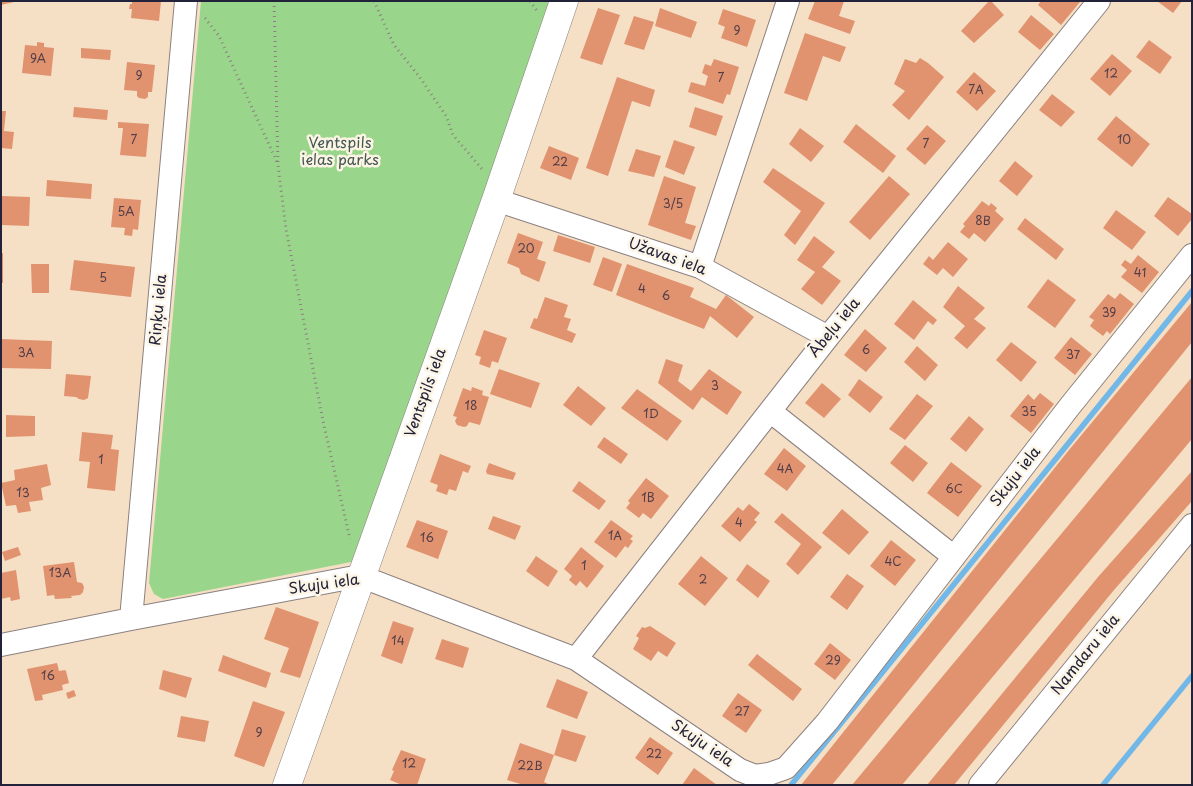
<!DOCTYPE html>
<meta charset="utf-8">
<style>
body{margin:0}
#map{position:relative;width:1193px;height:786px;overflow:hidden;background:#f5e0c5;font-family:"Playpen Sans",sans-serif}
canvas{display:block}
.frame{position:absolute;inset:0;border:2px solid #22223b;pointer-events:none}
</style>
<div id="map">
<canvas width="1193" height="786"></canvas>
<div class="frame"></div>
</div>
<script>
const ctx = document.querySelector('canvas').getContext('2d');
ctx.lineJoin = 'round';
function fillPath(path, color) { ctx.fillStyle = color; ctx.fill(path, 'evenodd'); }
const poly = rows => new Path2D(rows.map(r => 'M' + r).join(''));
function strokePath(path, color, width, dash) { ctx.strokeStyle = color; ctx.lineWidth = width; ctx.lineCap = dash ? 'butt' : 'round'; ctx.setLineDash(dash || []); ctx.stroke(path); }
function drawText(font, color, halo, rows, align = 'center') {
  ctx.font = font + ' "Playpen Sans",sans-serif'; ctx.lineWidth = 5; ctx.setLineDash([]); ctx.textBaseline = 'middle'; ctx.strokeStyle = halo; ctx.fillStyle = color; for (const [text, x, y, turn = 0] of rows) {
    ctx.save(); ctx.translate(x, y); ctx.rotate((+turn || 0) * Math.PI / 180); ctx.textAlign = isNaN(turn) ? turn : align; if (halo) ctx.strokeText(text, 0, 0); ctx.fillText(text, 0, 0); ctx.restore();
  }
}
fillPath(poly([
 [201,1,554,1,356,561,163,599,154,594,149,583]
]), '#99d58a');
strokePath(poly([
 [791,785,1192,291],
 [1103,785,1192,676]
]), '#71b7e8', 5.5);
fillPath(poly([
 [1,1,14,1,14,2,1,5],
 [132,1,161,1,159,21,131,18,132,9,129,9,130,4,132,4],
 [815,1,844,1,839,16,855,21,850,34,808,19],
 [989,1,991,1,1004,15,974,43,961,31],
 [1041,1,1079,1,1080,2,1061,25,1038,5],
 [1157,1,1182,1,1173,13],
 [598,8,620,15,602,65,580,58],
 [660,8,697,22,691,38,655,26],
 [723,9,756,20,747,47,721,38,725,27,718,24],
 [1031,15,1054,34,1040,50,1018,32],
 [634,16,654,22,644,50,624,44],
 [805,33,846,47,840,62,823,56,807,101,784,93],
 [1149,40,1172,57,1160,74,1136,57],
 [37,42,44,43,44,47,54,48,51,76,22,73,25,45,37,46],
 [81,48,111,50,110,60,81,58],
 [1112,54,1132,71,1110,96,1090,79],
 [920,58,928,63,944,77,909,120,892,105,905,91,894,84,905,59,916,63],
 [714,59,739,67,730,95,727,94,723,104,688,92,691,82,705,86,708,76,702,73,705,64,711,66],
 [127,62,155,65,152,92,148,92,148,97,145,99,139,98,137,96,137,91,124,90],
 [974,72,996,91,977,111,956,92],
 [617,77,655,90,650,107,632,101,608,176,586,168],
 [1052,94,1075,112,1061,127,1039,110],
 [74,107,108,110,107,120,73,117],
 [695,107,723,116,716,136,689,127],
 [1,111,6,111,4,131,14,132,12,149,1,148],
 [1116,116,1150,144,1132,167,1097,139],
 [118,122,149,124,146,157,120,155,123,128,118,128],
 [856,124,896,156,883,173,843,142],
 [927,125,946,141,925,165,906,149],
 [800,128,824,146,811,162,789,144],
 [674,140,695,147,684,175,665,167],
 [549,146,579,158,571,180,540,168],
 [636,149,661,156,654,177,628,171],
 [1015,161,1033,176,1017,196,999,181],
 [773,168,825,203,795,245,784,235,801,211,763,182],
 [664,176,696,187,685,223,696,226,691,240,648,225],
 [889,176,910,194,870,240,849,222],
 [47,180,92,184,91,199,46,196],
 [1,196,30,197,29,226,1,225],
 [1168,197,1192,214,1192,219,1178,236,1154,216],
 [114,198,141,200,138,230,133,229,132,236,124,235,125,228,111,227],
 [982,201,989,206,991,203,997,208,995,211,1004,219,985,242,974,233,969,239,960,232,965,226,963,224],
 [1116,210,1146,232,1132,250,1103,228],
 [1025,218,1064,249,1056,260,1017,229],
 [518,233,543,242,537,259,546,262,539,282,521,274,519,268,507,263],
 [558,235,595,247,590,263,553,251],
 [814,236,835,252,822,267,841,281,822,305,801,289,815,272,797,260],
 [948,242,968,259,953,277,943,268,937,275,923,264,929,256,933,260],
 [1,253,3,253,3,283,1,283],
 [1138,255,1159,272,1142,293,1121,277,1127,270,1121,265,1125,260,1131,264],
 [603,257,622,264,612,292,593,285],
 [74,260,135,267,131,297,70,290],
 [31,264,49,264,49,293,32,293],
 [627,264,694,288,690,297,716,309,726,295,754,317,737,338,710,316,704,329,616,295],
 [1048,279,1076,300,1055,328,1027,307],
 [958,286,985,308,974,319,986,328,967,349,954,338,965,326,943,307],
 [1120,293,1134,304,1110,334,1107,331,1103,336,1090,326,1094,320,1089,317,1108,294,1115,299],
 [545,297,568,305,564,317,571,319,567,330,576,334,572,343,530,328,534,318,537,319],
 [913,300,937,320,933,325,928,321,914,340,894,324],
 [1192,302,1192,342,832,785,801,785,1069,450],
 [865,329,887,348,866,372,844,355],
 [484,330,507,338,498,363,492,361,490,368,479,364,481,357,475,355],
 [1071,337,1092,354,1075,375,1054,358],
 [1,339,52,341,51,369,1,368],
 [1011,342,1037,362,1021,382,996,360],
 [917,346,938,365,925,381,904,362],
 [666,359,683,365,678,381,691,391,709,369,742,392,727,415,702,397,693,410,658,383],
 [499,369,540,383,531,408,490,394],
 [66,374,91,376,88,398,84,400,79,399,76,397,64,396],
 [1192,377,1192,439,902,785,852,785],
 [859,379,883,397,870,413,848,395],
 [822,383,841,399,824,418,805,403],
 [578,386,606,408,591,426,563,405],
 [472,387,483,391,482,395,489,397,480,425,469,422,467,426,464,427,457,425,455,421,457,417,453,416,463,388,471,391],
 [637,389,682,421,667,441,621,408],
 [1040,393,1054,404,1031,433,1010,416,1028,394,1034,400],
 [917,394,933,406,905,440,889,429],
 [6,415,35,416,35,436,6,437],
 [969,416,984,429,966,452,950,439],
 [82,432,113,435,111,449,119,450,115,491,87,488,90,462,79,461],
 [604,437,628,454,621,464,597,447],
 [905,445,928,463,913,482,890,463],
 [784,448,806,466,787,491,764,474],
 [440,454,471,466,468,473,463,471,456,491,449,489,447,495,436,491,438,485,430,482],
 [951,462,982,486,958,517,927,493],
 [489,463,516,473,513,480,487,474,486,471],
 [47,464,51,485,41,488,43,500,29,502,31,511,18,513,16,505,6,506,1,483,15,480,14,470],
 [1192,471,1192,501,1114,590,954,785,927,785,1098,577],
 [646,478,669,496,651,519,643,513,639,518,626,508,630,503,628,501],
 [579,481,606,501,599,510,572,491],
 [749,504,760,513,754,520,757,522,740,542,721,526,738,507,743,511],
 [842,509,869,532,849,555,822,533],
 [782,513,822,547,798,575,786,564,801,544,774,522],
 [493,516,521,526,515,540,488,529],
 [417,520,448,531,438,559,406,547],
 [611,520,633,536,630,539,633,541,628,548,625,546,616,558,594,542],
 [891,540,916,560,895,586,870,566],
 [18,547,21,555,5,561,2,552],
 [581,547,604,566,587,588,580,581,576,586,569,580,572,576,564,569],
 [536,556,558,571,548,587,526,571],
 [701,556,728,578,705,606,678,584],
 [74,562,77,582,82,583,84,587,83,592,80,595,71,596,72,598,55,599,54,595,47,596,43,566],
 [747,564,770,581,758,598,736,580],
 [16,570,20,599,11,601,10,597,1,599,1,573],
 [847,574,864,586,847,610,830,597],
 [276,607,319,622,300,678,280,672,289,648,264,639],
 [393,621,414,628,402,664,381,656],
 [650,626,676,643,667,657,658,651,651,661,633,649,639,638,636,636,642,627,645,628],
 [442,639,469,648,463,668,435,659],
 [830,643,851,660,835,680,814,664],
 [757,654,802,689,793,701,748,665],
 [223,655,271,673,266,688,218,671],
 [57,663,59,671,65,670,66,671,69,683,62,685,63,690,42,695,43,700,35,701,27,669],
 [163,670,192,678,186,698,159,689],
 [557,679,588,692,577,719,546,707],
 [74,690,76,696,68,699,66,693],
 [738,693,762,710,746,733,722,716],
 [253,701,285,712,264,767,234,756],
 [181,716,209,721,205,742,177,737],
 [562,729,586,736,576,762,554,755],
 [650,737,673,753,658,775,635,758],
 [520,743,554,755,544,782,550,785,524,785,507,780],
 [401,750,426,759,417,785,402,785,390,780,394,771,392,770],
 [694,768,717,785,682,785]
]), '#e1926f');
const minor = poly([
 [496,200,700,267,828,337],
 [700,267,788,1],
 [770,411,954,557],
 [131,619,186,1],
 [1,645,131,619,360,576,576,659,740,770,755,776,769,774,786,768,827,722,1070,406,1192,255],
 [576,659,828,337,1099,1],
 [980,785,1192,525]
]);
const tertiary = poly([
 [287,785,496,200,564,1]
]);
strokePath(minor, '#8c8180', 24);
strokePath(tertiary, '#8c8180', 29);
strokePath(poly([
 [274,1,278,165,286,229,323,421,350,539],
 [374,1,394,45,421,79,446,116,453,135,482,169],
 [530,1,537,11],
 [205,18,219,36,277,162]
]), '#8c8180', 3, [1, 4]);
strokePath(minor, '#fff', 22);
strokePath(tertiary, '#fff', 28);
drawText('12px', '#523e48', null, [
 ["9",737,32],
 ["9A",38,60],
 ["12",1111,75],
 ["9",139,77],
 ["7",721,79],
 ["7A",976,91],
 ["7",134,141],
 ["10",1124,141],
 ["7",926,145],
 ["22",560,163],
 ["3/5",673,205],
 ["5A",126,213],
 ["8B",983,222],
 ["20",526,250],
 ["41",1140,274],
 ["5",103,279],
 ["4",642,290],
 ["6",666,297],
 ["39",1109,314],
 ["6",866,351],
 ["3A",26,354],
 ["37",1073,356],
 ["3",715,387],
 ["18",471,407],
 ["35",1029,413],
 ["1D",651,415],
 ["1",101,461],
 ["4A",785,470],
 ["6C",954,490],
 ["13",23,494],
 ["1B",648,499],
 ["4",739,524],
 ["1A",615,537],
 ["16",427,539],
 ["4C",893,563],
 ["1",584,567],
 ["13A",60,574],
 ["2",703,581],
 ["14",398,642],
 ["29",833,662],
 ["16",48,677],
 ["27",742,713],
 ["9",259,734],
 ["22",654,755],
 ["12",409,765],
 ["22B",530,767]
]);
drawText('15px', '#465853', '#fcf5e5', [
 ["Ventspils",340,144],
 ["ielas parks",340,161]
]);
drawText('15px', '#22223b', '#fcf5e5', [
 ["Užavas iela",667,257,20],
 ["Riņķu iela",159,310,-85],
 ["Ābeļu iela",835,328,-51],
 ["Ventspils iela",426,393,-70],
 ["Skuju iela",1016,477,-52],
 ["Skuju iela",324,585,-8],
 ["Namdaru iela",1086,655,-51],
 ["Skuju iela",702,744,34]
]);
</script>
